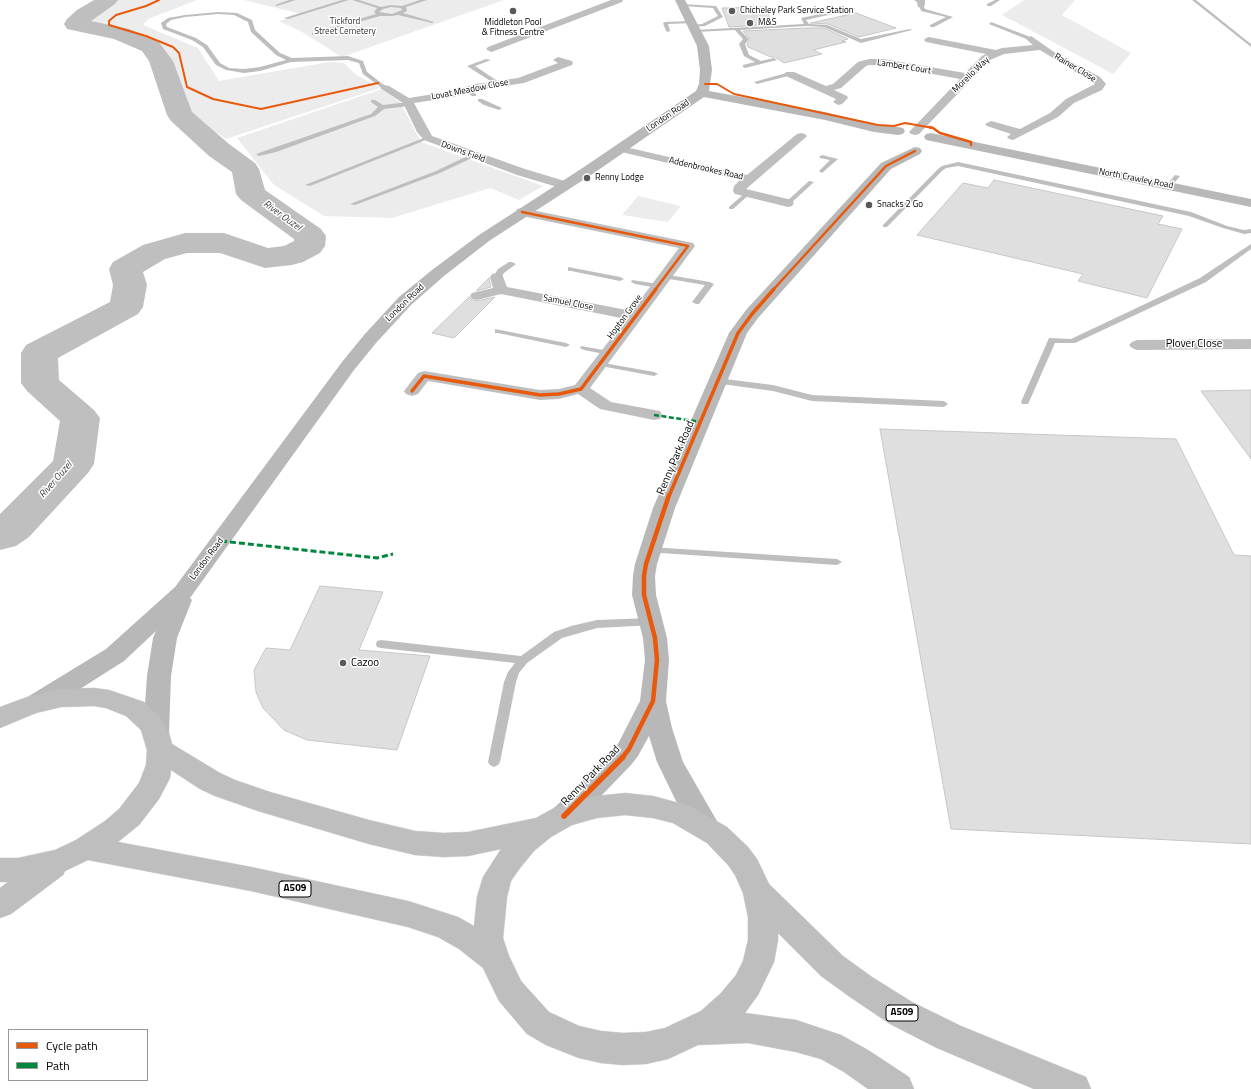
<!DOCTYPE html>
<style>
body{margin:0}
#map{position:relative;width:1251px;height:1089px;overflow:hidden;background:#fff;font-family:"Titillium Web",sans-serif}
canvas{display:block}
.legend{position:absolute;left:8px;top:1029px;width:140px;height:52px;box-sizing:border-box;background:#fff;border:1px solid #999;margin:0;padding:5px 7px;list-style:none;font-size:12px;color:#000}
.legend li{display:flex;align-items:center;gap:8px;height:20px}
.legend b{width:20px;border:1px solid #999}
</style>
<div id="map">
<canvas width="1251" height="1089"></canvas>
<ul class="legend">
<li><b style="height:5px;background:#e8590c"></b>Cycle path</li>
<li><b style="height:5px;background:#00873e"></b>Path</li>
</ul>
</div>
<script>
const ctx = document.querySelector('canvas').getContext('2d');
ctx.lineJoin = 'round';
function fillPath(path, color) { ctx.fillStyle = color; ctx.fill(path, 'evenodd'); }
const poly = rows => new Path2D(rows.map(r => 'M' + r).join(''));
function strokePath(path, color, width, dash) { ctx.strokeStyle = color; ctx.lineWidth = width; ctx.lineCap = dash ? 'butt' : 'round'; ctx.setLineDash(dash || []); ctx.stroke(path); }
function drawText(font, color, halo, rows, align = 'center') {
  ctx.font = font + ' "Titillium Web",sans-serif'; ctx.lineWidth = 3; ctx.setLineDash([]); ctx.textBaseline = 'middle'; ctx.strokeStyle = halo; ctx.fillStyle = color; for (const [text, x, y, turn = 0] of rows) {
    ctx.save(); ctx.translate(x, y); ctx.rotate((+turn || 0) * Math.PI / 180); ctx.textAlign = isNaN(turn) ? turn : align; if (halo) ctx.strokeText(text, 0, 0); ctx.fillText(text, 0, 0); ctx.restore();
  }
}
fillPath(poly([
 [115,0,197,0,148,19,143,25,198,48,219,81,329,62,344,63,355,74,380,88,226,139,191,115,183,89,160,47,127,33,91,25,87,21],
 [244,0,504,0,342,57,302,32,279,21,301,14],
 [1024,0,1075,0,1062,15,1131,53,1113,74,1002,15],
 [382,89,400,102,421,142,543,186,519,200,490,188,392,218,324,216,274,185,237,138],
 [638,196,681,206,668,222,622,215]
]), '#ececec');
fillPath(poly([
 [1192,0,1196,0,1251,44,1251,47,1192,0]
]), '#bfbfbf');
fillPath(poly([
 [94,0,118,0,115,4,91,21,129,29,158,41,173,61,192,112,229,144,255,163,259,169,265,190,321,229,326,236,325,246,320,253,303,262,292,265,265,268,220,253,187,253,165,259,143,272,147,285,143,307,138,314,58,358,59,380,94,410,100,418,94,464,88,473,29,537,16,546,0,550,0,514,53,461,60,421,27,391,21,383,21,353,26,345,110,302,113,285,109,269,113,262,143,245,185,233,224,233,268,248,284,246,294,241,294,239,241,200,236,194,232,172,209,156,171,121,167,115,149,61,142,51,114,39,67,29,64,24,67,19,77,10,94,0]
]), '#bfbfbf');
const building = poly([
 [764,7,774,24,729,27,722,8,764,7],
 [856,13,896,28,859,37,828,24,810,23,856,13],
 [807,28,824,28,848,39,842,41,846,42,813,50,822,54,784,63,775,57,771,57,748,47,747,44,750,39,743,31,807,28],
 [994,180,1163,216,1158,224,1182,229,1147,298,1078,281,1083,274,917,235,963,183,988,188,994,180],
 [489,278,491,287,476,291,489,278],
 [469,297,472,300,477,301,495,297,454,338,432,333,469,297],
 [1251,390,1251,459,1201,391,1251,390],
 [880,429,1176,439,1234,555,1251,556,1251,844,951,829,880,429],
 [320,586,383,592,359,650,430,656,397,750,307,740,284,730,263,708,256,692,254,670,266,648,290,650,320,586]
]);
fillPath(building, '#dfdfdf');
strokePath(building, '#c7c7c7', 1);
const highway = poly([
 [94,688,109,690,144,702,159,716,169,733,172,744,220,773,235,780,270,792,369,820,415,831,444,833,468,832,536,818,554,808,597,796,625,793,653,796,690,806,727,827,748,847,757,859,769,884,843,956,872,977,912,1002,961,1026,1086,1077,1091,1089,1034,1089,937,1048,890,1024,850,997,821,976,778,933,778,940,774,962,758,995,745,1013,796,1020,841,1035,868,1050,909,1077,914,1089,868,1089,844,1072,821,1059,796,1052,748,1043,698,1045,668,1059,646,1064,623,1065,601,1063,579,1058,546,1045,527,1034,499,1001,483,968,459,949,438,937,408,927,251,891,88,860,65,871,63,875,11,914,0,918,0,888,8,882,0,882,0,858,18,858,55,850,76,840,105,821,119,809,139,783,146,765,147,750,141,730,126,716,106,708,94,706,61,707,36,713,0,728,0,707,30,696,61,689,94,688],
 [171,770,200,789,215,796,258,811,369,844,415,855,444,857,468,856,501,849,483,877,477,897,474,926,458,917,408,901,251,867,118,842,139,825,159,799,170,778,171,770],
 [625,815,653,818,673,823,707,843,728,865,735,875,743,893,748,917,748,940,743,961,736,975,721,993,701,1011,665,1028,646,1032,623,1033,601,1031,579,1026,549,1012,521,981,509,956,503,938,507,897,511,881,520,868,534,851,551,837,572,825,597,818,625,815]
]);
strokePath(highway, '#dbdbdb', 1);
fillPath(poly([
 [289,0,296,0,277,6,275,5,289,0],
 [342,0,349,0,288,19,284,18,342,0],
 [352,0,359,0,381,7,391,5,402,6,420,0,427,0,406,7,407,11,403,13,434,22,432,23,398,15,392,16,380,16,312,35,312,33,376,14,374,12,377,8,352,0],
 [391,7,401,8,402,10,392,14,379,12,383,9,391,7],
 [995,0,1000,0,991,6,987,6,987,4,995,0],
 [681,4,716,6,723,17,705,26,692,27,692,25,702,24,718,16,713,8,683,6,681,4],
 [919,4,923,4,925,9,953,17,934,27,930,27,930,25,946,17,921,11,919,4],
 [835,11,837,13,806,20,809,24,827,25,861,39,910,29,912,30,861,43,824,27,807,26,740,30,749,39,745,44,749,55,761,61,774,58,777,60,745,68,743,67,743,65,755,62,744,56,739,44,743,39,735,30,695,32,693,31,695,30,804,24,801,18,835,11],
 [218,12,237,13,252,20,255,30,280,53,292,58,348,56,363,61,367,72,388,88,383,89,363,74,359,63,348,60,291,62,260,71,244,73,226,70,216,65,203,47,192,40,163,29,161,23,168,18,185,15,218,12],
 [218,14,234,15,248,22,251,32,276,55,286,60,260,67,244,69,229,68,220,63,207,45,196,38,167,27,166,24,171,20,185,17,218,14],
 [691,21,693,23,668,24,670,31,668,32,666,31,663,23,665,22,691,21],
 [991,22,1033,38,1034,39,1029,40,989,24,991,22],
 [486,59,491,60,475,66,499,82,499,84,495,84,467,66,486,59],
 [790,72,792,73,792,75,757,84,754,82,790,72],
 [466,88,476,94,476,96,472,96,464,91,464,89,466,88],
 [478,99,482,99,502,108,499,110,484,105,478,101,478,99],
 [371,100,375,100,383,105,409,102,412,104,409,106,384,109,375,116,276,152,259,156,256,154,371,114,378,107,371,102,371,100],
 [426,137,431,138,310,186,305,185,426,137],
 [474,153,476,154,476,156,440,173,355,205,350,204,436,171,474,153],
 [822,155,838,159,822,173,819,171,830,160,820,158,819,157,822,155],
 [958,162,1191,212,1227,226,1244,230,1251,229,1251,233,1244,234,1223,228,1189,216,958,166,946,168,942,171,887,227,883,227,883,225,938,169,942,166,958,162],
 [1175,175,1180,176,1171,187,1167,187,1166,186,1175,175],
 [809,181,814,182,790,204,786,204,786,202,809,181],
 [745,193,750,194,733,209,729,209,729,207,745,193],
 [1251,244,1251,249,1206,282,1075,343,1055,343,1029,402,1028,404,1022,404,1021,402,1049,338,1071,339,1200,278,1251,244],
 [509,262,512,262,516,264,504,273,500,279,494,279,493,277,498,269,509,262],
 [568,267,620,277,624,279,620,281,571,271,568,271,568,267],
 [663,274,710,282,714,284,699,304,696,304,692,302,705,285,663,278,663,274],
 [632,280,658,284,662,286,658,288,635,284,631,282,632,280],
 [495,329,566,343,570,345,566,347,498,333,495,333,495,329],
 [581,346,609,351,613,353,609,355,584,350,580,348,581,346],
 [598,362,654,372,658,374,654,376,601,366,598,366,597,364,598,362],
 [717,378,773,385,812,395,944,401,948,404,944,407,812,401,773,391,714,383,713,381,717,378],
 [650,547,837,559,842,562,837,565,646,552,645,550,650,547],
 [651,618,655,619,656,622,655,625,597,628,562,638,527,663,519,673,516,682,500,762,498,765,494,767,490,765,488,762,504,682,508,672,515,663,381,648,377,647,376,644,377,641,381,640,521,656,554,632,571,626,597,620,651,618]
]), '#bebebe');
fillPath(poly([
 [611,0,623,0,622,2,494,51,491,52,486,49,488,47,611,0],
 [914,0,925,0,925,5,921,8,918,7,917,2,914,0],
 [1031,36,1057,54,1100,77,1106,84,1102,90,1074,103,1058,117,1013,140,1009,139,1007,137,1011,134,987,126,985,124,991,121,1020,129,1050,113,1066,99,1095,84,1040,50,1004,54,990,60,919,134,915,135,911,134,909,132,911,130,960,79,883,65,869,65,866,66,841,88,834,90,847,96,848,98,842,104,838,105,833,102,836,99,786,76,785,74,786,72,794,72,826,86,833,84,858,62,869,59,883,59,965,73,982,56,986,54,926,42,924,40,926,38,929,37,996,50,1002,48,1033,45,1026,39,1031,36],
 [558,57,572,61,573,63,572,65,524,83,477,90,454,97,414,103,432,136,525,169,568,182,570,185,568,188,564,189,517,175,424,140,417,132,403,103,380,88,385,85,389,86,409,98,452,91,476,84,518,78,558,63,553,60,558,57],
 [801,133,805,134,807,136,805,138,746,189,792,200,794,203,792,206,788,207,735,194,733,191,734,186,740,180,617,151,615,149,617,147,621,146,747,175,797,134,801,133],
 [522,208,688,242,693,243,695,246,590,388,611,402,660,411,662,415,660,419,654,420,600,409,578,394,559,399,540,400,428,381,418,394,412,396,406,394,404,391,418,373,424,371,540,390,559,389,575,385,626,319,501,294,477,300,472,299,470,296,472,293,493,288,490,277,492,274,497,273,502,274,507,287,632,311,679,248,517,215,516,212,517,209,522,208],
 [1251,339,1251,349,1137,350,1132,348,1129,345,1132,342,1137,340,1251,339]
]), '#bebebe');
fillPath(poly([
 [675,0,685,0,709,46,712,70,709,91,825,112,874,124,898,127,903,128,905,131,903,134,898,135,874,132,825,120,704,97,594,173,489,241,444,276,411,305,376,343,354,370,190,598,192,600,177,638,171,676,169,733,165,740,156,743,147,740,143,733,147,676,153,638,156,631,124,661,47,710,38,712,29,710,25,703,29,696,106,649,175,587,342,362,364,335,399,297,432,270,479,235,584,167,696,91,699,84,700,70,697,46,675,0],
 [931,133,1251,199,1251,207,926,140,924,137,926,134,931,133],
 [915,147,920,148,922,151,920,154,891,169,758,318,747,333,675,508,657,564,655,576,656,595,667,638,669,660,666,701,672,728,683,762,721,828,717,836,707,840,697,836,676,801,657,762,649,736,638,756,631,765,574,824,564,827,554,824,550,816,554,808,613,751,619,742,640,701,645,660,643,638,632,595,633,576,635,564,653,508,729,333,746,310,881,163,915,147]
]), '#b8b8b8');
fillPath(highway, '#bebebe');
strokePath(poly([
 [654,415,701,422]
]), '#00873e', 2.5, [5, 2.5]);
strokePath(poly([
 [221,541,377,558,393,554]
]), '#00873e', 3, [6, 3]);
strokePath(poly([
 [159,0,146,6,116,15,109,21,109,25,146,36,173,47,179,53,187,87,213,99,261,109,378,83],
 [705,84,717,84,734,94,878,125,894,126,905,123,933,128]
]), '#e8590c', 2);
strokePath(poly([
 [929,127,933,128,940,133,971,142,971,145],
 [522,212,688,246,655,290],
 [773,290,886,166,915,151]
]), '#e8590c', 2.5);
strokePath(poly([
 [412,391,424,376,540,395,559,394,581,389,656,289],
 [669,496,738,333,752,314,774,289]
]), '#e8590c', 3.5);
strokePath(poly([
 [622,758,629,749,653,701,657,660,655,638,644,595,644,576,646,564,669,495]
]), '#e8590c', 4.5);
strokePath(poly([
 [564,816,623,757]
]), '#e8590c', 5.5);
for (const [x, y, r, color] of [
 [513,11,4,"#595959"],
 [732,11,4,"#595959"],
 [750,23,4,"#595959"],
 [587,178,4,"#595959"],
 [869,205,4,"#595959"],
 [343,663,4,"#595959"]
]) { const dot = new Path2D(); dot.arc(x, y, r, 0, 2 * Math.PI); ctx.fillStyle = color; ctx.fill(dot); strokePath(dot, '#fff', 1.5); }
drawText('9px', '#000', '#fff', [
 ["Chicheley Park Service Station",740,11],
 ["Middleton Pool",513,23,"center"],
 ["& Fitness Centre",513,33,"center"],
 ["M&S",758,23],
 ["Renny Lodge",595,178],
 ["Snacks 2 Go",877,205]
], 'left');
drawText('9px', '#333', '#fff', [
 ["Tickford",345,22],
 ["Street Cemetery",345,32]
]);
drawText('9px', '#000', '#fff', [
 ["Lambert Court",904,67,9],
 ["Rainer Close",1075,68,31],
 ["Morello Way",971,75,-44],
 ["Lovat Meadow Close",470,90,-11],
 ["London Road",668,116,-34],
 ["Downs Field",463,152,20],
 ["Addenbrookes Road",706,169,13],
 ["North Crawley Road",1136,179,11],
 ["London Road",405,303,-44],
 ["Samuel Close",568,303,11],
 ["Hopton Grove",625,317,-54],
 ["London Road",207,559,-53]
]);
drawText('italic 10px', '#444', '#fff', [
 ["River Ouzel",282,216,36],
 ["River Ouzel",56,480,-49]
]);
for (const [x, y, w] of [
 [295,889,32],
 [902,1013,32]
]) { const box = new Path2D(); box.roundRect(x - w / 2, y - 8, w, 16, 3); ctx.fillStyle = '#fff'; ctx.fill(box); strokePath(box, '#000', 1); }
drawText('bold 10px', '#000', null, [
 ["A509",295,889],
 ["A509",902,1013]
]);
drawText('11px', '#000', '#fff', [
 ["Plover Close",1194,344],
 ["Renny Park Road",676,458,-67],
 ["Renny Park Road",591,776,-46]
]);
drawText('11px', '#000', '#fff', [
 ["Cazoo",351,663]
], 'left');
</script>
